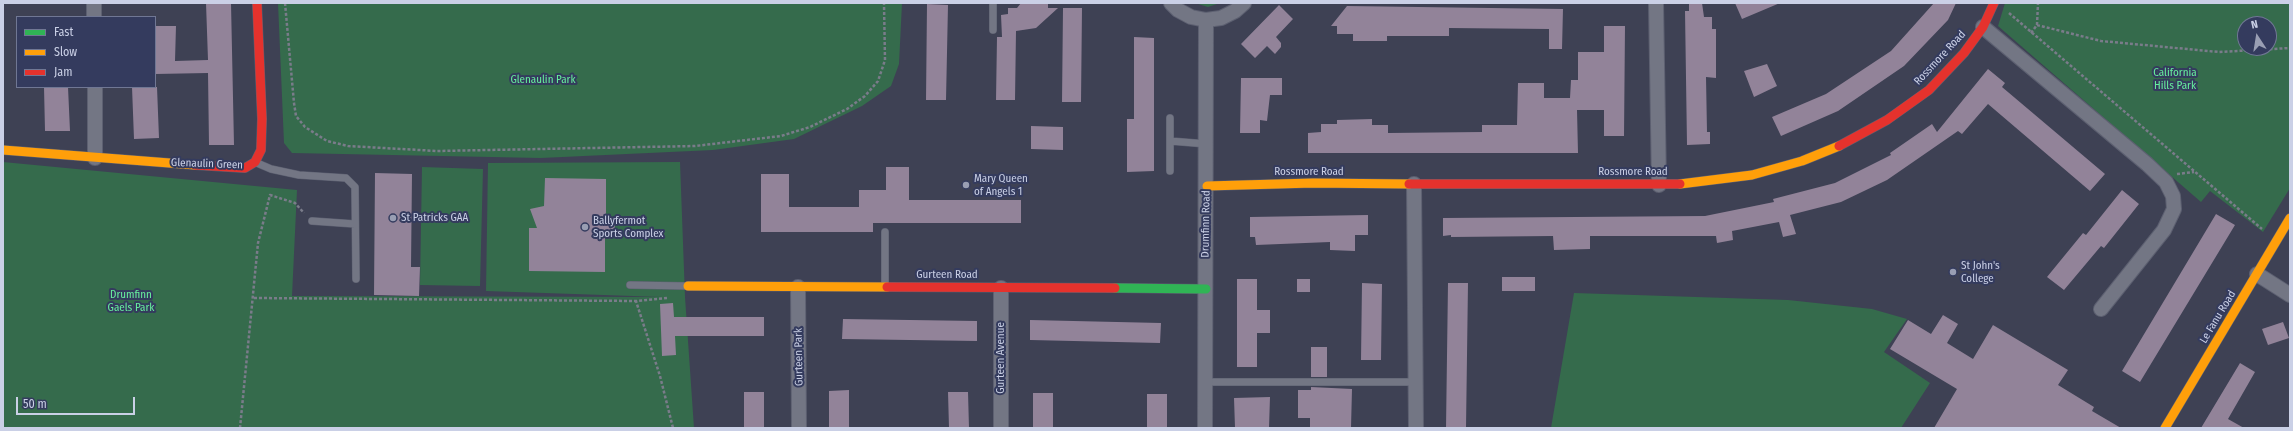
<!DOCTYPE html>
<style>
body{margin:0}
#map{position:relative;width:2293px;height:431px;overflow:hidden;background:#3e4154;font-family:"Fira Sans Condensed",sans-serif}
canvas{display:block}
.frame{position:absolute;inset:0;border:4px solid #cad0e6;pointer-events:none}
.legend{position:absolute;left:16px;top:16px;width:140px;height:72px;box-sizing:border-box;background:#343b5e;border:1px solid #707794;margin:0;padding:5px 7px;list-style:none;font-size:12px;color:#cad0e6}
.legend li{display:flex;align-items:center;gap:8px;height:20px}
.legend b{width:20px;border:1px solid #707794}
.north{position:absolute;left:2237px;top:16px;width:40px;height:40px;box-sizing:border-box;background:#343b5e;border:1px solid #707794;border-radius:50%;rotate:348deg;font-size:11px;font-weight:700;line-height:16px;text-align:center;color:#cad0e6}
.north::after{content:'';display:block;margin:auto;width:14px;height:18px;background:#999eb3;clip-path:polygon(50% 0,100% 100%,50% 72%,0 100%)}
.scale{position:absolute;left:16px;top:397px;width:119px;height:18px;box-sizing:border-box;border:2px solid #cad0e6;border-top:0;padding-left:5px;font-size:12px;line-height:14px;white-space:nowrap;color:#cad0e6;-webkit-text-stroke:3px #343b5e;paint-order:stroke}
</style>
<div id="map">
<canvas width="2293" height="431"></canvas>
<div class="frame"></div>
<ul class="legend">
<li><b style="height:5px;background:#30b455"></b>Fast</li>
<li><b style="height:5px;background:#ff9f0a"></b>Slow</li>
<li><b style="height:5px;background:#e5322d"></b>Jam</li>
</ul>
<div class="north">N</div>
<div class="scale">50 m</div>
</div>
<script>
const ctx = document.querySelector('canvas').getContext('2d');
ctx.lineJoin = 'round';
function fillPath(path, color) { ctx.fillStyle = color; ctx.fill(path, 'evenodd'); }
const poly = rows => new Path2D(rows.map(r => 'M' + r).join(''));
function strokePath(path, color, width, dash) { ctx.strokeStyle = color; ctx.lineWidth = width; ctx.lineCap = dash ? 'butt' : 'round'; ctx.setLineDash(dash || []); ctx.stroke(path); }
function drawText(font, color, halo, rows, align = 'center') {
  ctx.font = font + ' "Fira Sans Condensed",sans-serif'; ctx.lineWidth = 4; ctx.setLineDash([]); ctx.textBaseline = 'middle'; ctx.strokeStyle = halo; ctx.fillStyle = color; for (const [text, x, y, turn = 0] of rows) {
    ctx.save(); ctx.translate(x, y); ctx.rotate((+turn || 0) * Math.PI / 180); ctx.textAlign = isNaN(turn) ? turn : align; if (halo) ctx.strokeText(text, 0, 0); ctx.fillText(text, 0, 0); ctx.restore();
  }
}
fillPath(poly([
 [278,3,902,3,899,64,891,86,862,106,794,139,713,150,541,158,292,153,284,143],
 [1195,3,1220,3,1208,7],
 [2005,3,2290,3,2290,188,2263,232,2210,191,2201,202,1998,26],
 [2245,24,2269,24,2269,48,2245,48],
 [3,162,297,190,292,296,662,297,486,291,488,163,680,162,685,297,694,428,3,428],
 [422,167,483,169,480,286,420,285],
 [1574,293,1788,300,1872,309,1907,319,1884,352,1930,383,1901,428,1551,428]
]), '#356b4c');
fillPath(poly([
 [206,3,231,3,234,145,209,145,208,73,155,74,155,26,176,26,175,61,208,60],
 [1021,3,1048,3,1048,8,1058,8,1036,28,1016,31,1015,100,996,100,997,37,1002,37,1001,15,1008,14,1008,8,1017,8],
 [1689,3,1702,3,1704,17,1712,17,1712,29,1716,29,1716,78,1706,77,1707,132,1710,132,1710,144,1687,145,1685,11,1689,11],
 [1735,3,1780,3,1742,19],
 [1934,3,1956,3,1948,20,1904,66,1838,111,1781,136,1772,117,1826,94,1891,51],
 [927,4,948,5,946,100,926,100],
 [1279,5,1293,19,1276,37,1281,43,1281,47,1275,54,1267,46,1255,58,1241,44],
 [1347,6,1563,9,1562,49,1549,49,1549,29,1449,28,1449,36,1387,36,1387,41,1353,41,1353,34,1337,34,1337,26,1331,26],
 [1063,8,1082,8,1081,102,1062,102],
 [1604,26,1625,26,1624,136,1604,136,1604,110,1577,110,1578,153,1308,153,1308,133,1321,132,1321,124,1337,124,1337,120,1372,119,1372,125,1388,125,1388,133,1482,132,1482,125,1517,125,1518,83,1544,83,1544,98,1570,98,1571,80,1578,80,1578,52,1604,52],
 [1134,37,1154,38,1154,171,1127,172,1127,119,1134,119],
 [1767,64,1777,86,1754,97,1744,71],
 [1988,69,2005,83,2002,87,2105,174,2090,191,1988,104,1962,134,1958,131,1887,180,1841,202,1790,215,1796,234,1783,237,1779,222,1732,231,1733,240,1717,243,1716,236,1590,236,1590,249,1554,250,1553,236,1451,237,1451,235,1443,236,1443,218,1705,216,1774,202,1773,199,1835,183,1891,155,1890,153,1932,124,1937,132],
 [1241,78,1282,78,1282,95,1270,95,1267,121,1260,120,1260,133,1240,133],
 [44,87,68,87,70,131,45,131],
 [132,87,157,87,159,138,134,139],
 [1031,126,1063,127,1063,150,1031,149],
 [886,167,909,167,909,200,1021,200,1021,223,873,223,873,232,761,232,761,174,789,174,789,207,859,207,859,190,886,190],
 [375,173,412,174,411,267,420,267,419,296,374,295],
 [545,178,606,179,606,224,615,224,614,237,605,237,605,272,529,271,529,228,537,228,530,209,544,206],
 [2122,190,2139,204,2104,248,2101,246,2064,290,2047,277,2083,233,2086,235],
 [2216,214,2235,225,2140,382,2122,371],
 [1368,215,1368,235,1355,235,1355,251,1330,250,1330,242,1256,245,1255,237,1250,237,1250,217],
 [1502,277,1535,277,1535,291,1502,291],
 [1237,279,1257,279,1257,310,1270,310,1270,333,1257,333,1257,367,1237,367],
 [1297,279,1310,279,1310,292,1297,292],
 [1362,283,1382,284,1381,360,1361,360],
 [1448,283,1468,283,1466,428,1446,428],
 [673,303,674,317,764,317,764,336,675,336,676,355,662,356,660,304],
 [1943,315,1958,324,1947,343,1973,359,1993,325,2068,370,2058,385,2094,407,2092,411,2121,428,1934,428,1957,389,1890,349,1908,320,1931,334],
 [843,319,977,321,977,341,842,339],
 [1030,320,1161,323,1160,343,1030,340],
 [2283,322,2289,338,2268,345,2262,329],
 [1311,347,1327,347,1327,377,1311,377],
 [2240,363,2255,372,2228,419,2244,428,2201,428],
 [1311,387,1352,389,1351,428,1310,428,1310,418,1298,418,1298,390,1311,390],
 [849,390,849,428,829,428,829,391],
 [744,392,764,392,764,428,744,428],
 [948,392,968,392,969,428,949,428],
 [1033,393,1053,393,1053,428,1033,428],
 [1147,394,1167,394,1167,428,1147,428],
 [1270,397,1269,428,1235,428,1234,398]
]), '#928399');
const lane = poly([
 [993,30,993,3],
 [1170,141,1207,144],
 [257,163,271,169,299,175,346,178,355,187,356,279],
 [1170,171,1170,118],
 [312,221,355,224],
 [885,232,885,285],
 [630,285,687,286],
 [1205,382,1416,382]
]);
const street = poly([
 [94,3,94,17],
 [1171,3,1178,10,1191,17,1206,20,1221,18,1235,11,1244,3],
 [1656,3,1659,185],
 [1983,27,2147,164,2166,182,2173,196,2174,209,2164,230,2101,309],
 [95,87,95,158],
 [1414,184,1416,428],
 [2257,274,2290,295],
 [798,287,799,428],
 [1001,288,1001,428],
 [1205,428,1206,20]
]);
const fast = poly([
 [1115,288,1206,289]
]);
const slow = poly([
 [3,150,195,165],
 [1680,184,1752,175,1802,161,1839,146],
 [1207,186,1313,183,1409,184],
 [688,286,887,287],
 [2165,428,2290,218]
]);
const jam = poly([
 [1839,146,1887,120,1929,90,1964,53,1983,27,1994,3],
 [195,165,245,168,255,162,261,150,262,119,257,3],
 [1409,184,1680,184],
 [887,287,1115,288]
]);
strokePath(lane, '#5d6071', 8);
strokePath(street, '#5d6071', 16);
strokePath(fast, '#5d6071', 10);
strokePath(slow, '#5d6071', 10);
strokePath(jam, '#5d6071', 10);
strokePath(poly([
 [285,3,294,103,296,116,305,127,327,141,348,146,437,151,695,146,781,136,810,127,847,109,865,96,878,81,885,60,884,3],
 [2009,13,2262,229],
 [2037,25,2101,41,2219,52,2290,48],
 [2031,33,2037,25,2038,3],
 [2177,174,2194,172],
 [254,298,636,301],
 [667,298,636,301,660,376,673,428],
 [240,428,258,243,270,195,295,203,304,213]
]), '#7a7c8a', 2.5, [3, 2]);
strokePath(lane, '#737684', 7);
strokePath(street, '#737684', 14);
strokePath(fast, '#30b455', 9);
strokePath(slow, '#ff9f0a', 9);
strokePath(jam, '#e5322d', 9);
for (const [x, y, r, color] of [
 [966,185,4,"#999eb3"],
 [393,218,4,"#999eb3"],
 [585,227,4,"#999eb3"],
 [1953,272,4,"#999eb3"]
]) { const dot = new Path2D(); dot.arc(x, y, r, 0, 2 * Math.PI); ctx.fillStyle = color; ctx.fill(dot); strokePath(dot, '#343b5e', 1.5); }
drawText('11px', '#cad0e6', '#343b5e', [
 ["Rossmore Road",1940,58,-47],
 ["Glenaulin Green",207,164,2],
 ["Rossmore Road",1309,172],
 ["Rossmore Road",1633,172],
 ["Drumfinn Road",1206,224,-89],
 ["Gurteen Road",947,275],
 ["Le Fanu Road",2218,317,-59],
 ["Gurteen Park",799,357,-91],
 ["Gurteen Avenue",1001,358,-90]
]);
drawText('11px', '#67f09d', '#343b5e', [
 ["California",2175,73],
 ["Hills Park",2175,86],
 ["Glenaulin Park",543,80],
 ["Drumfinn",131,295],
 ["Gaels Park",131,308]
]);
drawText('11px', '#cad0e6', '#343b5e', [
 ["Mary Queen",974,179],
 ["of Angels 1",974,192],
 ["St Patricks GAA",401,218],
 ["Ballyfermot",593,221],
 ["Sports Complex",593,234],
 ["St John's",1961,266],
 ["College",1961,279]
], 'left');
</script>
